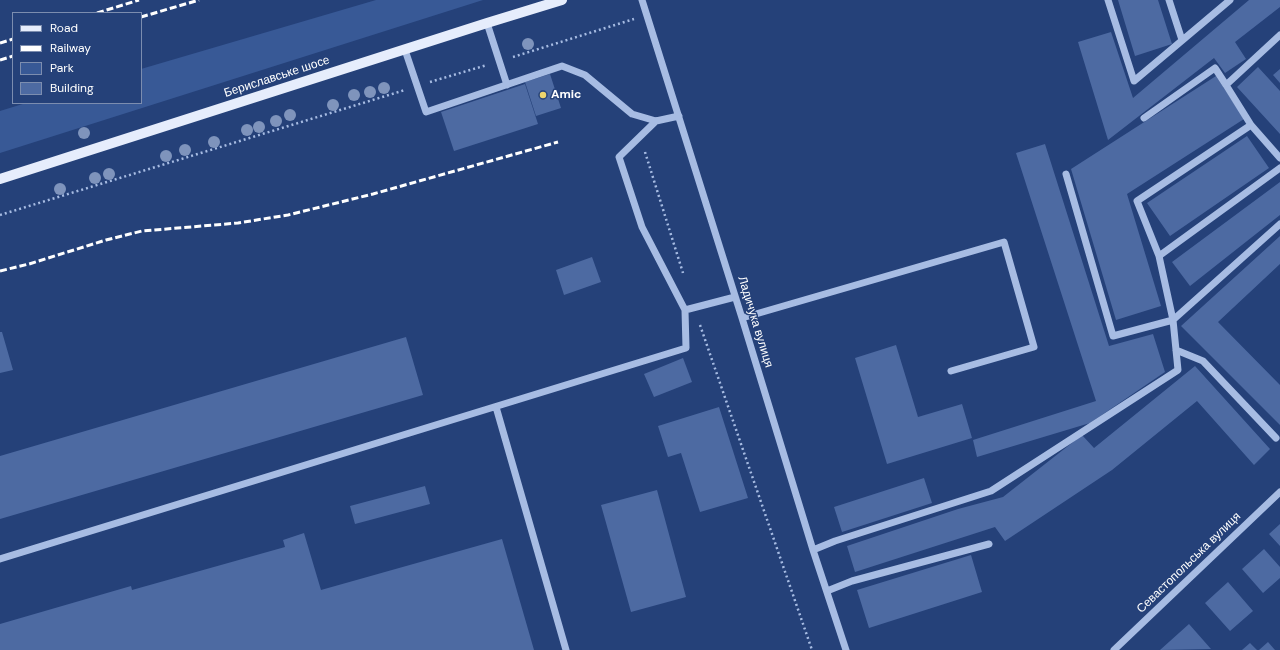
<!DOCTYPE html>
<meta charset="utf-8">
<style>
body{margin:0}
#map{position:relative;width:1280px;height:650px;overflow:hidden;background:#254179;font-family:"DM Sans",sans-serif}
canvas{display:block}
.legend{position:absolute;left:12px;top:12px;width:130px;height:92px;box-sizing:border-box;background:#254179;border:1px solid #7c8daf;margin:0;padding:5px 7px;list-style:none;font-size:12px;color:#fff}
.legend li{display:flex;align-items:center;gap:8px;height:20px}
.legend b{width:20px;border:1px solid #7c8daf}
</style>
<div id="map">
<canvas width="1280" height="650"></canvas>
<ul class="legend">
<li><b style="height:5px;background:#e6edfc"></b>Road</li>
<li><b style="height:5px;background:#fff"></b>Railway</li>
<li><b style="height:11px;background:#385996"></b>Park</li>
<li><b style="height:11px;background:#4d6aa2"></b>Building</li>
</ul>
</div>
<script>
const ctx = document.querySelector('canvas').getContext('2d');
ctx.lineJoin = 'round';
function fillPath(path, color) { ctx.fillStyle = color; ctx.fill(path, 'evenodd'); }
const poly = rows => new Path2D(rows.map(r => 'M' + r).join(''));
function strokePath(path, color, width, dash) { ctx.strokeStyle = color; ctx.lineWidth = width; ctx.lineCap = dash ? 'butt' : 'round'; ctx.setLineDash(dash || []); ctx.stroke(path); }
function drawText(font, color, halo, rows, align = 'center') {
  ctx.font = font + ' "DM Sans",sans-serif'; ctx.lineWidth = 3; ctx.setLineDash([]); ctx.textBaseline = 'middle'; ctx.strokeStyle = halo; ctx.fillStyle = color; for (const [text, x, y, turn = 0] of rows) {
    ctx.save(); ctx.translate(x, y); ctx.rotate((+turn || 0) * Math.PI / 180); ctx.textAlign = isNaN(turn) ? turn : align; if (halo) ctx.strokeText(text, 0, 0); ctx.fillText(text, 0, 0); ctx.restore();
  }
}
fillPath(poly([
 [376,0,483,0,0,153,0,111,26,103,141,103,141,69]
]), '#385996');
fillPath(poly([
 [1118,0,1158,0,1172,44,1135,56],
 [1249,0,1280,0,1280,7,1235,42,1246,59,1225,73,1214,58,1108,140,1078,42,1111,32,1133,98],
 [1258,67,1280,91,1280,134,1237,87],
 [1280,69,1280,83,1273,75],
 [550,74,561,108,536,116,525,82],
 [1216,76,1244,119,1127,194,1161,306,1116,320,1071,169],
 [525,84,538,124,454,151,441,112],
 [1247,136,1269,168,1170,236,1147,203],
 [1045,144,1109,346,1153,334,1165,372,1090,423,977,457,973,440,1096,401,1016,153],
 [1280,182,1280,215,1190,286,1172,262],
 [1280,236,1280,264,1218,322,1280,385,1280,425,1181,326],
 [592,257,601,282,564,295,556,270],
 [0,332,2,332,13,370,0,373],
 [406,337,423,395,0,519,0,456],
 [896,345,918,417,962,404,972,438,887,464,855,358],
 [683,358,692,382,654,397,644,374],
 [1195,366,1270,449,1254,465,1197,401,1112,470,1005,541,995,527,855,572,847,546,958,509,1003,497,1082,435,1094,448],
 [719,407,748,498,700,512,681,453,668,457,658,426],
 [924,478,932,503,842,532,834,507],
 [425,486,430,504,355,524,350,506],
 [657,490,686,597,631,612,601,505],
 [1280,524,1280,546,1269,534],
 [304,533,321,590,502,539,534,650,0,650,0,624,131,586,132,590,285,547,283,540],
 [1264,549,1280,567,1280,578,1263,593,1242,569],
 [971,555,982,592,869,628,857,590],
 [1228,582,1253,611,1230,631,1205,603],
 [1189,624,1211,649,1160,650],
 [1268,642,1275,650,1259,650],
 [1250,643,1257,650,1242,650]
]), '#4d6aa2');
strokePath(poly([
 [513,57,634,19],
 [430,82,487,65],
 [645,152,683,273],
 [0,215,405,90],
 [700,325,812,650]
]), '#a7bce3', 2.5, [2, 3]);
strokePath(poly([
 [642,0,742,318,813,550,846,650],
 [1108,0,1134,81,1230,0],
 [1169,0,1182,40],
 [487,23,507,85],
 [405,50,426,112,562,66,585,75,632,114,656,121,679,116],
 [1144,118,1215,68,1226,85],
 [656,121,619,157,642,227,685,310,735,297],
 [1251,125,1226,85,1280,35],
 [1280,168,1159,256,1173,320,1280,224],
 [1159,256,1137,201,1251,125,1280,158],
 [742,318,1004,242,1034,347,951,371],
 [1176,350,1203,361,1276,438],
 [496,407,566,650],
 [813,550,835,541,991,491,1178,370,1173,320,1113,336,1066,174],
 [0,559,686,348,685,310],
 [827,591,852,581,989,544],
 [1114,650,1280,492]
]), '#a7bce3', 7);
strokePath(poly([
 [0,179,487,23,562,0]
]), '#e6edfc', 10);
strokePath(poly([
 [97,13,139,0],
 [141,17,199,0],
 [0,43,13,39],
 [0,60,13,56],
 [0,271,29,264,106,240,142,231,238,223,288,215,373,194,558,142]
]), '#fff', 3, [7, 3]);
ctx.fillStyle = '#7f94bc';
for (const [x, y] of [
 [528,44],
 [384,88],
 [370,92],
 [354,95],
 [333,105],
 [290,115],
 [276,121],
 [259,127],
 [247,130],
 [84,133],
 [214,142],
 [185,150],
 [166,156],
 [109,174],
 [95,178],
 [60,189]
]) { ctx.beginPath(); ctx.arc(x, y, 6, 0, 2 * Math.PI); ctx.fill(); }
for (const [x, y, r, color] of [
 [543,95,4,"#edd46c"]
]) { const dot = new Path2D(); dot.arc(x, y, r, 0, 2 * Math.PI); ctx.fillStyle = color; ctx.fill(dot); strokePath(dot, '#254179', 1.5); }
drawText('12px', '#fff', '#254179', [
 ["Бериславське шосе",277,77,-18],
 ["Ладичука вулиця",755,322,73],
 ["Севастопольська вулиця",1189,563,-44]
]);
drawText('bold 12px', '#fff', '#254179', [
 ["Amic",551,95]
], 'left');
</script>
